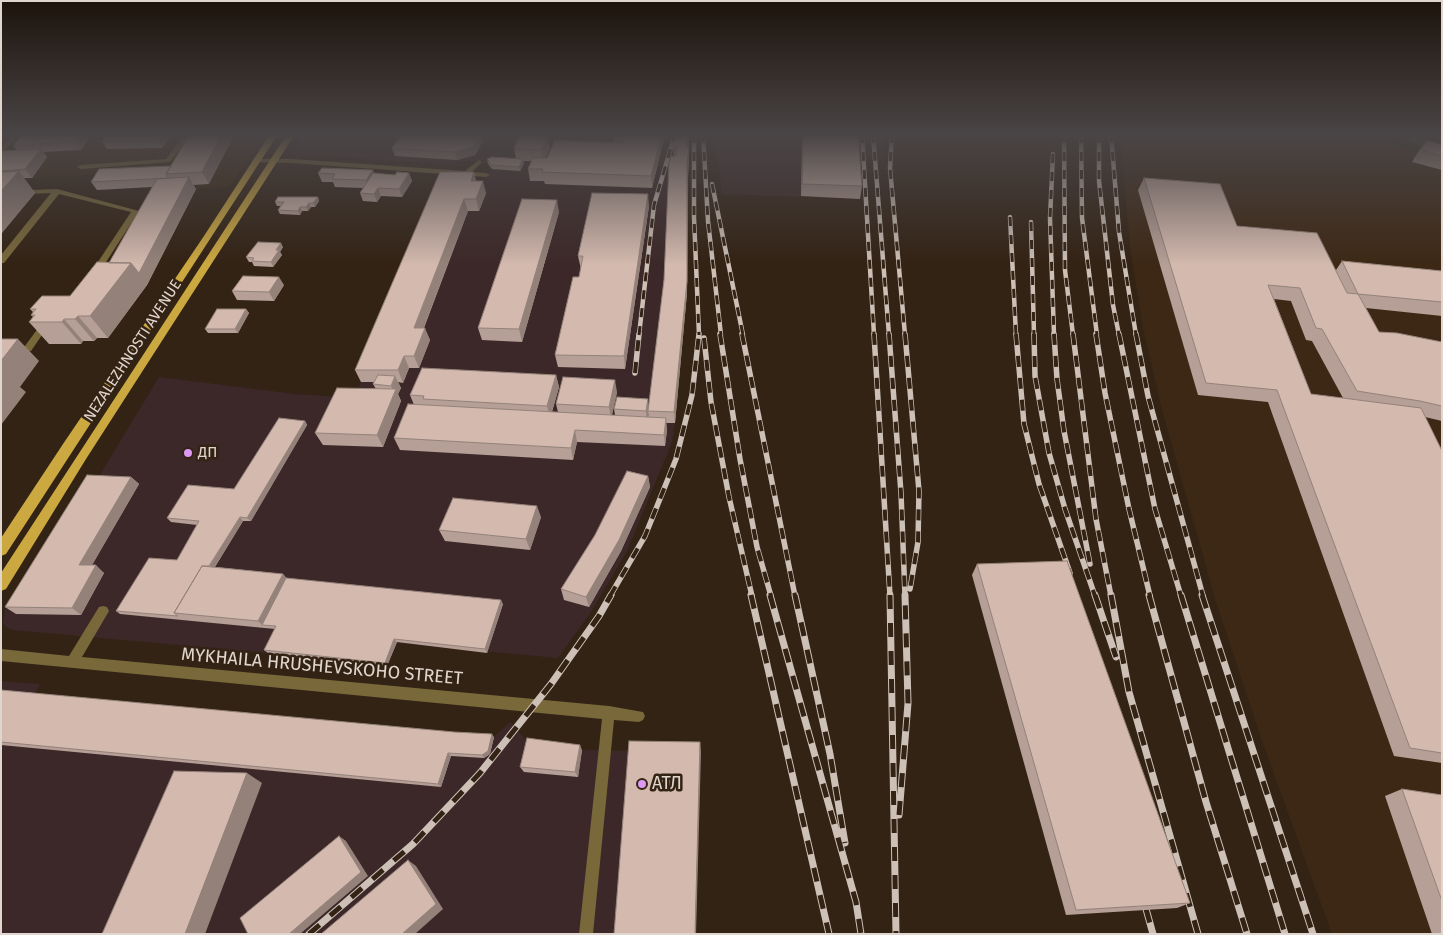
<!DOCTYPE html>
<meta charset="utf-8">
<style>
body{margin:0}
#map{position:relative;width:1443px;height:935px;overflow:hidden;background:#332315;font-family:"Fira Sans",sans-serif}
canvas{display:block}
.frame{position:absolute;inset:0;border:2px solid #e1d6cd;pointer-events:none}
</style>
<div id="map">
<canvas width="1443" height="935"></canvas>
<div class="frame"></div>
</div>
<script>
const ctx = document.querySelector('canvas').getContext('2d');
ctx.lineJoin = 'round';
function fillPath(path, color) { ctx.fillStyle = color; ctx.fill(path, 'evenodd'); }
const poly = rows => new Path2D(rows.map(r => 'M' + r).join(''));
function strokePath(path, color, width, dash) { ctx.strokeStyle = color; ctx.lineWidth = width; ctx.lineCap = dash ? 'butt' : 'round'; ctx.setLineDash(dash || []); ctx.stroke(path); }
function drawText(font, color, halo, rows, align = 'center') {
  ctx.font = font + ' "Fira Sans",sans-serif'; ctx.lineWidth = 5; ctx.setLineDash([]); ctx.textBaseline = 'middle'; ctx.strokeStyle = halo; ctx.fillStyle = color; for (const [text, x, y, turn = 0] of rows) {
    ctx.save(); ctx.translate(x, y); ctx.rotate((+turn || 0) * Math.PI / 180); ctx.textAlign = isNaN(turn) ? turn : align; if (halo) ctx.strokeText(text, 0, 0); ctx.fillText(text, 0, 0); ctx.restore();
  }
}
fillPath(poly([
 [6,134,266,134,229,187,162,191,174,171,1,179,1,138],
 [1120,134,1370,134,1412,151,1442,161,1442,934,1332,934,1262,741,1216,602,1161,406,1143,328,1130,247]
]), '#3d2815');
fillPath(poly([
 [305,134,687,134,686,146,689,146,687,159,689,159,686,293,675,423,672,442,627,551,591,612,558,658,397,643,387,666,268,653,12,630,6,627,3,623,5,610,85,483,95,483,159,377,295,394,354,398,361,382,477,185,492,169,488,164,471,161,450,164,300,155,296,157,293,152],
 [712,134,884,134,885,159,857,158,860,199,721,194,720,175],
 [1,681,40,684,34,695,494,737,510,722,530,744,583,750,701,752,696,934,1,934]
]), '#3c2828');
fillPath(poly([
 [1390,134,1409,134,1440,143,1434,134,1442,134,1442,154]
]), '#465227');
fillPath(poly([
 [185,134,191,134,170,162,81,169,77,167,81,165,166,159,185,134],
 [255,159,292,159,465,171,479,160,482,162,472,172,486,173,490,175,486,177,292,163,253,162,252,161,255,159],
 [57,189,139,211,97,276,91,276,90,274,131,212,59,194,4,263,1,263,1,255,51,193,1,195,1,191,57,189],
 [47,319,51,322,31,351,1,353,1,347,25,346,44,320,47,319],
 [103,606,107,607,109,611,82,657,609,706,643,712,645,716,643,720,639,722,614,720,593,934,579,934,602,719,1,661,1,649,69,656,99,607,103,606]
]), '#79683a');
fillPath(poly([
 [14,134,20,134,1,154,1,148,14,134]
]), '#79683a');
fillPath(poly([
 [270,134,278,134,6,554,1,556,1,538,63,444,204,236,270,134],
 [287,134,295,134,86,459,6,589,1,591,1,573,287,134]
]), '#cca840');
const railFar2 = poly([
 [694,134,694,217,699,335],
 [703,134,708,221,721,335],
 [862,134,874,335],
 [873,134,889,335],
 [892,134,890,168,905,335],
 [1064,134,1065,270,1073,335],
 [1081,134,1082,218,1097,335],
 [1099,134,1099,181,1113,305,1119,335],
 [1111,134,1119,232,1136,335],
 [1053,154,1050,218,1054,335],
 [712,184,743,335],
 [1010,217,1016,335],
 [1031,222,1034,335],
 [639,335,654,205,675,134]
]);
const railFar1 = poly([
 [720,334,740,459,757,547,771,596],
 [742,334,795,596],
 [874,334,890,596],
 [889,334,901,493,905,596],
 [905,334,919,491,918,542,910,589],
 [1016,334,1024,424,1039,484,1070,573],
 [1034,334,1035,376,1049,453,1065,509,1095,596],
 [1054,334,1057,379,1064,431,1090,564],
 [1073,334,1096,519,1111,596],
 [1096,334,1105,393,1129,509,1150,596],
 [1119,334,1155,509,1181,596],
 [1136,334,1148,396,1203,596],
 [704,338,711,402,729,497,752,596],
 [635,373,639,334],
 [610,596,645,536,676,459,692,395,699,334]
]);
const rail = poly([
 [751,595,829,934],
 [770,595,856,902,861,934],
 [795,595,830,754,845,843],
 [890,595,896,934],
 [1095,595,1116,657],
 [1111,595,1129,692,1198,934],
 [1149,595,1206,802,1247,934],
 [1181,595,1285,934],
 [1202,595,1313,934],
 [899,815,908,703,905,595],
 [1146,909,1153,934],
 [309,934,413,844,480,773,551,684,599,616,611,595]
]);
strokePath(railFar2, '#ccc0b7', 4.5);
strokePath(railFar1, '#ccc0b7', 5.5);
strokePath(rail, '#ccc0b7', 7);
strokePath(railFar2, '#332315', 3, [9]);
strokePath(railFar1, '#332315', 4, [11]);
strokePath(rail, '#332315', 5, [14]);
fillPath(poly([
 [92,134,81,150,43,152,47,157,32,178,24,178,35,193,1,234,1,151,17,150,13,146],
 [173,134,162,148,107,149,102,141],
 [190,134,209,184,193,185,196,189,147,285,108,338,97,338,94,341,83,341,81,344,49,344,29,322,33,317,31,315,33,312,30,309,70,296,109,263,152,187,97,190,91,182,171,166],
 [665,134,652,188,545,184,544,181,530,181,528,169,531,161,523,161,524,163,520,171,492,169,488,164,487,159,516,159,514,148,550,148,545,158,547,158,614,142,613,135],
 [687,134,689,134,689,159,688,175,687,293,675,423,666,423,667,430,665,446,577,442,573,460,400,450,394,438,414,405,410,395,556,375,559,387,552,412,558,412,556,404,617,392,612,415,615,415,614,409,649,407,664,280,674,156,673,146],
 [802,134,858,134,862,186,860,199,801,196],
 [1427,140,1442,145,1442,170,1412,162,1418,152],
 [483,141,475,155,457,160,395,156,392,148],
 [474,172,476,181,486,193,479,211,468,211,424,328,430,340,419,368,409,368,403,383,398,382,401,388,398,394,401,401,383,447,323,445,315,433,376,389,373,384,375,382,361,382,355,370],
 [318,173,374,173,395,175,409,173,412,181,402,197,381,196,377,202,363,201,360,193,363,188,335,187,333,182,322,182],
 [1144,178,1237,226,1336,270,1342,261,1442,271,1442,316,1366,308,1379,332,1442,342,1442,421,1425,417,1442,451,1442,763,1394,756,1268,402,1198,395,1138,190],
 [1274,299,1291,301,1306,340,1312,341,1343,398,1311,394],
 [318,197,319,201,315,207,311,207,308,211,302,211,300,215,280,214,278,210,281,206,277,206,275,202],
 [649,206,625,369,558,367,555,355,579,277,581,269,578,256],
 [559,212,522,342,482,340,478,328],
 [283,247,280,252,282,255,273,267,254,266,252,262,249,262,246,257],
 [284,285,274,301,237,300,232,291],
 [246,309,249,313,238,333,208,333,205,329],
 [305,421,307,425,251,521,243,521,215,567,283,574,286,578,503,604,487,653,397,642,387,666,268,653,264,650,275,629,120,614,116,611,177,560,197,525,171,522,167,518,234,489],
 [648,476,650,487,621,551,589,607,564,600,561,589],
 [131,477,139,484,92,565,104,573,81,615,16,614,5,607],
 [541,517,530,550,445,541,439,530],
 [977,564,1190,903,1177,908,1066,915,972,575],
 [1,690,494,737,490,754,484,758,451,756,441,787,1,745],
 [582,750,578,777,524,772,520,767],
 [1402,789,1442,795,1442,934,1432,934,1385,796]
]), '#b59f96');
fillPath(poly([
 [81,134,92,134,81,150,75,141],
 [162,134,173,134,162,148,157,140],
 [222,134,235,134,209,184,202,172],
 [481,134,482,134,483,141,475,155,457,160,455,152],
 [662,134,665,134,652,188,651,176],
 [689,134,689,159,688,175,687,293,675,423,674,412,686,147],
 [547,136,550,148,544,162,541,150],
 [41,149,47,157,32,178,25,169],
 [523,159,524,163,520,171,519,167],
 [373,170,376,178,370,189,366,180],
 [19,171,35,193,1,234,1,191],
 [474,172,477,185,471,181],
 [409,173,412,181,402,197,399,189],
 [189,177,196,189,147,285,108,338,90,316],
 [483,181,486,193,479,211,476,199],
 [378,188,381,196,377,202,374,194],
 [648,194,649,206,625,369,624,356],
 [318,197,319,201,315,207,313,203],
 [464,199,468,211,419,340,414,328],
 [557,200,559,212,522,342,519,329],
 [309,203,311,207,308,211,306,207],
 [300,207,302,211,300,215,298,211],
 [281,243,283,247,280,252,282,255,273,267,271,262,276,250],
 [279,277,284,285,274,301,269,292],
 [246,309,249,313,238,333,235,329],
 [78,316,97,338,94,341,75,319],
 [64,319,83,341,81,344,62,322],
 [425,328,430,340,419,368,414,356],
 [18,339,39,361,20,387,26,392,1,425,1,361],
 [404,356,409,368,403,383,398,370],
 [556,375,559,387,550,418,547,406],
 [395,376,401,388,398,394,401,401,383,447,377,435,394,393,391,386],
 [615,380,617,392,611,419,609,407],
 [648,399,649,411,648,411,649,415,647,423,646,411],
 [666,418,667,430,665,446,664,435],
 [305,421,307,425,251,521,247,518],
 [575,430,577,442,573,460,571,448],
 [648,476,650,487,621,551,589,607,586,597],
 [131,477,139,484,88,572,79,565],
 [537,506,541,517,530,550,526,539],
 [240,517,243,521,186,614,180,614],
 [96,565,104,573,81,615,72,608],
 [283,574,289,581,262,625,258,621],
 [501,600,503,604,487,653,485,649],
 [394,639,397,642,387,666,385,663],
 [492,734,494,737,490,754,484,758,482,755],
 [700,742,701,752,696,934,695,934],
 [580,745,582,750,578,777,575,772],
 [448,753,451,756,441,787,438,784],
 [247,773,262,783,205,934,185,934],
 [339,836,346,841,368,876,300,934,289,934],
 [408,860,416,866,443,909,415,934,402,934]
]), '#94827a');
const building = poly([
 [22,134,81,134,75,141,13,146,22,134],
 [108,134,162,134,157,140,102,141,108,134],
 [190,134,222,134,202,172,166,174,190,134],
 [402,134,481,134,473,147,455,152,392,148,402,134],
 [614,134,662,134,651,176,542,172,543,169,528,169,533,158,547,158,555,140,623,143,624,136,613,135,614,134],
 [676,134,689,134,686,147,689,147,687,163,687,281,674,412,648,411,664,280,669,163,671,156,676,156,677,146,673,146,676,134],
 [803,134,858,134,862,186,802,184,803,134],
 [520,135,547,136,541,150,514,148,520,135],
 [1427,140,1442,145,1442,156,1422,150,1427,140],
 [41,149,25,169,1,171,1,151,41,149],
 [492,157,523,159,519,167,491,165,487,159,492,157],
 [171,166,166,174,168,177,168,178,91,182,99,169,171,166],
 [322,168,373,170,366,180,332,179,335,174,318,173,322,168],
 [19,171,1,191,1,172,19,171],
 [397,172,409,173,399,189,378,188,374,194,360,193,373,173,395,175,397,172],
 [440,172,474,172,471,181,483,181,476,199,464,199,414,328,425,328,414,356,404,356,398,370,355,370,440,172],
 [189,177,139,273,131,263,109,263,157,179,189,177],
 [1144,178,1220,184,1237,226,1317,233,1347,293,1358,294,1379,332,1397,333,1442,342,1442,406,1420,401,1357,391,1322,329,1316,328,1300,288,1268,285,1311,394,1421,408,1442,451,1442,753,1410,748,1277,390,1206,383,1144,178],
 [592,193,648,194,624,356,555,355,573,277,579,277,583,256,578,256,592,193],
 [278,197,318,197,313,203,309,203,306,207,300,207,298,211,278,210,284,202,275,202,278,197],
 [522,199,557,200,519,329,478,328,522,199],
 [258,242,281,243,276,250,279,250,271,262,252,261,254,258,246,257,258,242],
 [1342,261,1442,271,1442,302,1358,294,1342,261],
 [97,262,131,263,90,316,78,316,75,319,64,319,62,322,29,322,35,315,31,315,36,309,30,309,42,296,70,296,97,262],
 [243,276,279,277,269,292,232,291,243,276],
 [217,309,246,309,235,329,205,329,217,309],
 [1,339,18,339,1,361,1,339],
 [422,368,556,375,547,406,423,399,424,396,410,395,422,368],
 [378,375,395,376,391,386,373,384,378,375],
 [563,377,615,380,609,407,556,404,563,377],
 [337,388,396,389,377,435,315,433,337,388],
 [617,397,648,399,646,411,614,409,617,397],
 [408,404,666,418,664,435,575,430,571,448,394,438,408,404],
 [279,418,305,421,247,518,240,517,209,566,202,566,174,613,178,616,116,611,149,558,177,560,199,521,167,518,188,485,234,489,279,418],
 [627,471,648,476,619,540,586,597,561,589,595,535,627,471],
 [87,475,131,477,79,565,96,565,72,608,5,607,87,475],
 [453,498,537,506,526,539,439,530,453,498],
 [1067,561,1190,903,1076,910,977,564,1067,561],
 [202,566,283,574,258,621,174,613,202,566],
 [286,578,501,600,485,649,394,639,385,663,264,650,276,626,262,625,286,578],
 [1,690,454,732,492,734,488,751,482,755,448,753,438,784,1,742,1,690],
 [527,738,580,745,575,772,520,767,527,738],
 [629,741,700,742,695,934,614,934,629,741],
 [174,771,247,773,185,934,102,934,174,771],
 [1402,789,1442,795,1442,901,1402,789],
 [339,836,361,872,289,934,248,934,240,918,339,836],
 [408,860,436,904,402,934,321,934,408,860]
]);
fillPath(building, '#d3b9ae');
strokePath(building, '#94827a', 1);
const sky = ctx.createLinearGradient(0, 0, 0, 265);
sky.addColorStop(0, '#1c130c');
sky.addColorStop(0.51, '#4a4546');
sky.addColorStop(1, '#4a454600');
ctx.fillStyle = sky;
ctx.fillRect(0, 0, 1443, 265);
for (const [x, y, r, color] of [
 [188,453,5,"#dc99f4"],
 [642,784,5,"#dc99f4"]
]) { const dot = new Path2D(); dot.arc(x, y, r, 0, 2 * Math.PI); ctx.fillStyle = color; ctx.fill(dot); strokePath(dot, '#332315', 2); }
drawText('15px', '#e1d6cd', '#332315', [
 ["NEZALEZHNOSTI AVENUE",133,351,-57]
]);
drawText('15px', '#e1d6cd', '#332315', [
 ["ДП",198,453]
], 'left');
drawText('18px', '#e1d6cd', '#332315', [
 ["MYKHAILA HRUSHEVSKOHO STREET",322,667,5]
]);
drawText('18px', '#e1d6cd', '#332315', [
 ["АТЛ",652,784]
], 'left');
</script>
